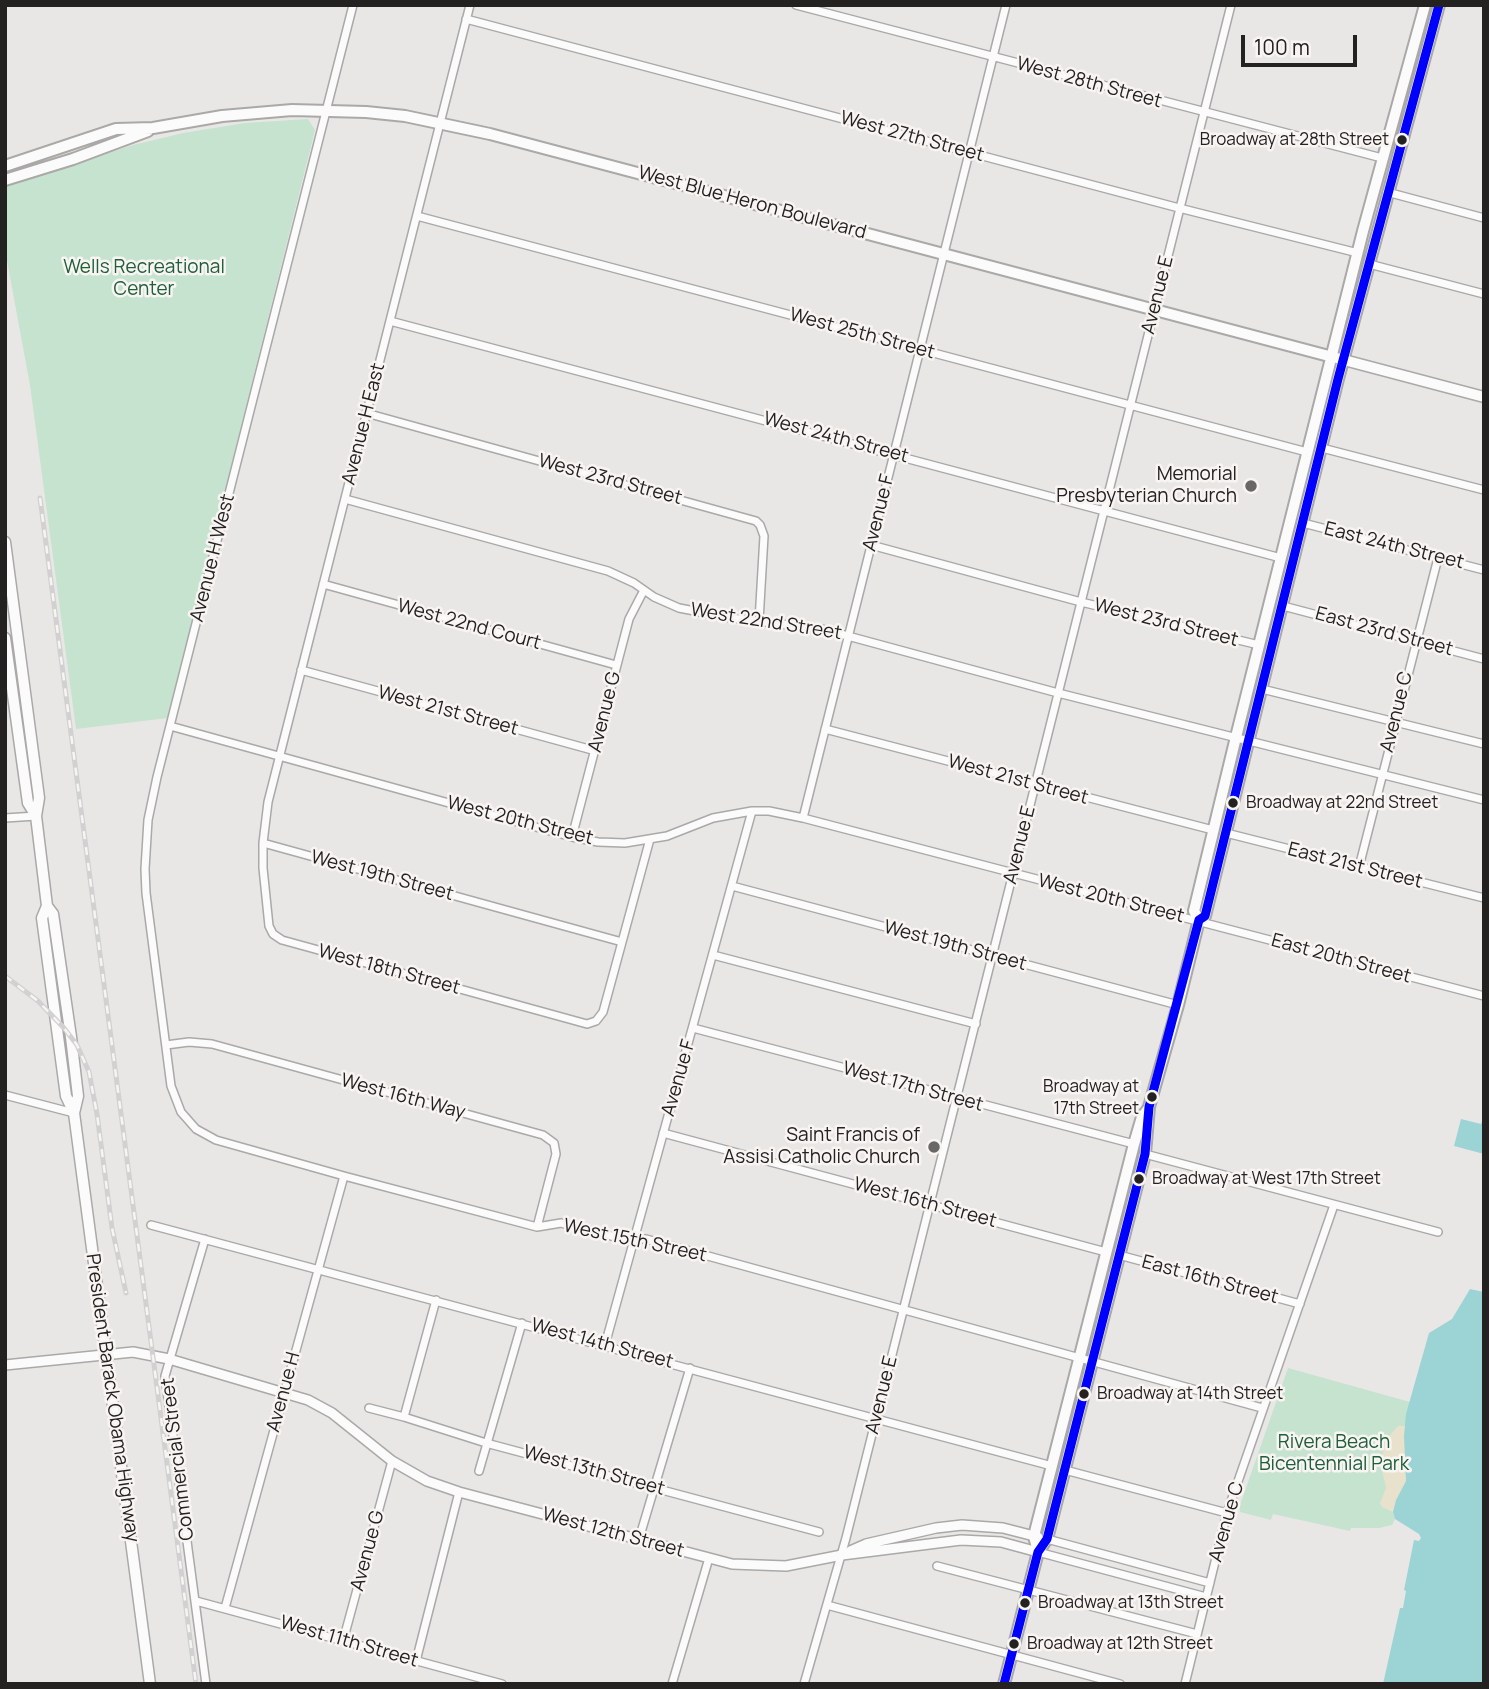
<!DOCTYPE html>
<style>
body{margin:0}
#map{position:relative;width:1489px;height:1689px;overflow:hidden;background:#e9e7e6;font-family:Manrope,sans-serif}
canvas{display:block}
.frame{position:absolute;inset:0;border:7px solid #232221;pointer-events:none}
.scale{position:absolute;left:1241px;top:35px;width:116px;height:32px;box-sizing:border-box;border:4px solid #232221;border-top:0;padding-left:9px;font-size:21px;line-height:24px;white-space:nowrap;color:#232221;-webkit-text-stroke:5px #f8f4f2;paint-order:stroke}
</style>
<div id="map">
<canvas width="1489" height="1689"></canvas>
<div class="frame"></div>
<div class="scale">100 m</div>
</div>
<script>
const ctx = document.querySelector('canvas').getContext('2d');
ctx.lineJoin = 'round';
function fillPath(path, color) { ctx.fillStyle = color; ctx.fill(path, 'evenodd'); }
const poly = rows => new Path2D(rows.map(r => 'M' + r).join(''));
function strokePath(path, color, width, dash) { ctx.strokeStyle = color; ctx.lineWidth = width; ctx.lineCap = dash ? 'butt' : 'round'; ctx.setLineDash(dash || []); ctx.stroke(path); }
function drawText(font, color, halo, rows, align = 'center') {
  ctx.font = font + ' Manrope,sans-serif'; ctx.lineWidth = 5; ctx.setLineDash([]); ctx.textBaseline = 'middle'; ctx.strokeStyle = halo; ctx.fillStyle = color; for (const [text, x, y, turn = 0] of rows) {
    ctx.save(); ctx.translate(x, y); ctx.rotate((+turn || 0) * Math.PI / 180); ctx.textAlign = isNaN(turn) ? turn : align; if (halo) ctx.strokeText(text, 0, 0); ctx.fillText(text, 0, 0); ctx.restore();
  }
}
fillPath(poly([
 [308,119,315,130,168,718,76,729,30,385,5,250,5,187,133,145,183,133,245,123],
 [1288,1368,1410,1402,1404,1436,1405,1454,1393,1512,1395,1519,1392,1525,1379,1528,1351,1528,1350,1531,1273,1514,1271,1520,1240,1512,1240,1505]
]), '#c5e3ce');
fillPath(poly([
 [1398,1426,1405,1426,1406,1471,1406,1481,1396,1500,1393,1512,1382,1507,1380,1503,1386,1488,1381,1466,1385,1441]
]), '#e8e2cd');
fillPath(poly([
 [1484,1116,1484,1154,1454,1146,1461,1119,1481,1124],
 [1470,1289,1484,1292,1484,1684,1383,1684,1400,1608,1403,1608,1406,1591,1404,1590,1414,1540,1419,1541,1421,1538,1419,1534,1395,1519,1393,1512,1396,1500,1406,1481,1404,1436,1406,1414,1429,1333,1452,1319]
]), '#9cd3d4');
const minor = poly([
 [353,5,157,777,148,820,145,869,146,893,171,1086,181,1112,196,1129,216,1140,344,1176,537,1227,561,1223,623,1239,646,1239,1262,1408],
 [470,5,268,802,263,843,263,868,269,926,273,934,282,940,587,1024,596,1021,603,1012,650,839],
 [796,5,1382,158],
 [466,19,1179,208,1358,253],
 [1387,192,1484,218],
 [417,216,1307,452],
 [1369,264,1484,294],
 [390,321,1281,558],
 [366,413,756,521,760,525,764,536,759,621],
 [1322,448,1484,490],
 [345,499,608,571,634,583,654,597,679,608,731,618,822,629,1058,693,1484,800],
 [1303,523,1484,570],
 [871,545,1081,602,1259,645],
 [323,584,616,665],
 [1283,606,1484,659],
 [301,670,596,751],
 [1262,689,1484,744],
 [170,726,572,837,598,842,625,843,667,836,713,818,752,811,769,811,803,818,1484,996],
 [825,729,1213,830],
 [5,818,36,816],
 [803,818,1006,5],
 [1226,833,1484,898],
 [572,837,629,619,644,590],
 [263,843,622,942],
 [1359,867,1438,558],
 [732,886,1178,1005],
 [713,955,976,1024],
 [693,1028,1134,1144],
 [166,1045,189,1042,212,1044,543,1135,554,1143,556,1154,537,1227],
 [5,1095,74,1113],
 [663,1133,1106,1252],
 [1145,1154,1438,1232],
 [151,1225,1052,1466],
 [205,1239,165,1376,206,1684],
 [1119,1255,1300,1304],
 [605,1345,752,811],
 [369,1408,404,1417,486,1443,819,1532],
 [404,1417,436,1300],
 [1065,1470,1227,1513],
 [479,1471,522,1323],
 [639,1539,690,1368],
 [1047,1539,1210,1583],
 [1038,1552,1206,1597],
 [937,1566,1197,1634],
 [196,1601,502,1684],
 [827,1605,1120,1684],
 [225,1608,344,1176],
 [343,1641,392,1461],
 [416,1661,459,1492],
 [672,1684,709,1558],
 [804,1684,846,1538,1231,5],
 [1185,1684,1227,1513,1334,1205]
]);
const tertiary = poly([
 [5,1365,133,1352,169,1359,308,1400,332,1413,392,1461,427,1481,459,1492,732,1564,786,1566,842,1555,961,1540,1001,1542,1038,1552],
 [850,1551,866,1544,936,1528,962,1525,1003,1528,1038,1537]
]);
const secondary = poly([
 [1344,360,1484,397],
 [5,542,39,798,36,816,47,906,42,918,66,1096,74,1113],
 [5,638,28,803,36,816],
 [47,906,53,914,71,1037,78,1096,74,1113,150,1684]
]);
const primary = poly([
 [5,166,116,129,153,128,222,116,292,110,366,112,405,116,490,134,1344,360],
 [5,180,73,159,148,131],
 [1199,920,1194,911,1236,737,1363,231,1425,5],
 [1038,1552,1034,1536,1134,1144,1142,1117,1148,1109],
 [1004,1684,1038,1552,1047,1539,1145,1154,1149,1107,1178,1005,1199,920,1205,916,1338,379,1439,5]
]);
strokePath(minor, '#aaa9a8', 10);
strokePath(tertiary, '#aaa9a8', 12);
strokePath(secondary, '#aaa9a8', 13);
strokePath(primary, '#aaa9a8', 14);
strokePath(minor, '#fcfbfb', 7);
strokePath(tertiary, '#fcfbfb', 9);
strokePath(secondary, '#fcfbfb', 10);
strokePath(primary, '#fcfbfb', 10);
const rail = poly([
 [40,498,196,1684],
 [5,976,38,1001,64,1028,77,1045,89,1072,97,1114,112,1228,126,1293]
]);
strokePath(rail, '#d1d1d1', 5);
strokePath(rail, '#f8f4f2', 2.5, [8]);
strokePath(poly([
 [1004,1684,1038,1552,1047,1539,1145,1154,1149,1107,1199,920,1205,916,1338,379,1439,5]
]), '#00f', 9);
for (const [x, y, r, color] of [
 [1402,140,6,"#232221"],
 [1251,486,7,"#686766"],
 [1233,803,6,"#232221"],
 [1152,1097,6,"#232221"],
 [934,1147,7,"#686766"],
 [1139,1179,6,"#232221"],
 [1084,1394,6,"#232221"],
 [1025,1603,6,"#232221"],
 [1014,1644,6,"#232221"]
]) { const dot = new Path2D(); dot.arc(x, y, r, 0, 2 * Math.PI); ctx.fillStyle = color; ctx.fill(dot); strokePath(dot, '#f8f4f2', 2.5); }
drawText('17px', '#232221', '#f8f4f2', [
 ["Broadway at 28th Street",1389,140,"right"],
 ["Broadway at 22nd Street",1246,803],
 ["Broadway at",1139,1087,"right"],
 ["17th Street",1139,1109,"right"],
 ["Broadway at West 17th Street",1152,1179],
 ["Broadway at 14th Street",1097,1394],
 ["Broadway at 13th Street",1038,1603],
 ["Broadway at 12th Street",1027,1644]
], 'left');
drawText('19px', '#232221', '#f8f4f2', [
 ["West 28th Street",1089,83,15],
 ["West 27th Street",912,137,15],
 ["West Blue Heron Boulevard",752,203,15],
 ["Avenue E",1158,295,-76],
 ["West 25th Street",862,334,15],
 ["Avenue H East",364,424,-76],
 ["West 24th Street",836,438,15],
 ["West 23rd Street",610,480,15],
 ["Avenue F",879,513,-76],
 ["East 24th Street",1394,546,14],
 ["Avenue H West",213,558,-76],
 ["West 22nd Street",766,622,9],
 ["West 23rd Street",1166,623,14],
 ["West 22nd Court",469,625,15],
 ["East 23rd Street",1384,632,15],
 ["West 21st Street",448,711,15],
 ["Avenue G",605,712,-76],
 ["Avenue C",1397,712,-76],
 ["West 21st Street",1018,780,15],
 ["West 20th Street",520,821,14],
 ["Avenue E",1020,845,-76],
 ["East 21st Street",1355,866,14],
 ["West 19th Street",382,876,15],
 ["West 20th Street",1111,899,14],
 ["West 19th Street",955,946,15],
 ["East 20th Street",1341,959,15],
 ["West 18th Street",389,970,15],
 ["Avenue F",679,1078,-74],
 ["West 17th Street",913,1087,15],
 ["West 16th Way",403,1097,15],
 ["West 16th Street",925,1203,15],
 ["West 15th Street",635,1241,12],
 ["East 16th Street",1210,1280,15],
 ["West 14th Street",602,1344,15],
 ["Avenue H",284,1392,-75],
 ["Avenue E",882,1395,-76],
 ["President Barack Obama Highway",112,1398,82],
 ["Commercial Street",178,1459,-97],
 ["West 13th Street",594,1471,15],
 ["Avenue C",1227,1522,-74],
 ["West 12th Street",613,1533,15],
 ["Avenue G",368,1551,-75],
 ["West 11th Street",349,1642,16]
]);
drawText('19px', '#1f5e3a', '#f8f4f2', [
 ["Wells Recreational",144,268],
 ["Center",144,290],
 ["Rivera Beach",1334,1443],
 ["Bicentennial Park",1334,1465]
]);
drawText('19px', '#232221', '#f8f4f2', [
 ["Memorial",1237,475],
 ["Presbyterian Church",1237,497],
 ["Saint Francis of",920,1136],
 ["Assisi Catholic Church",920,1158]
], 'right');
</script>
